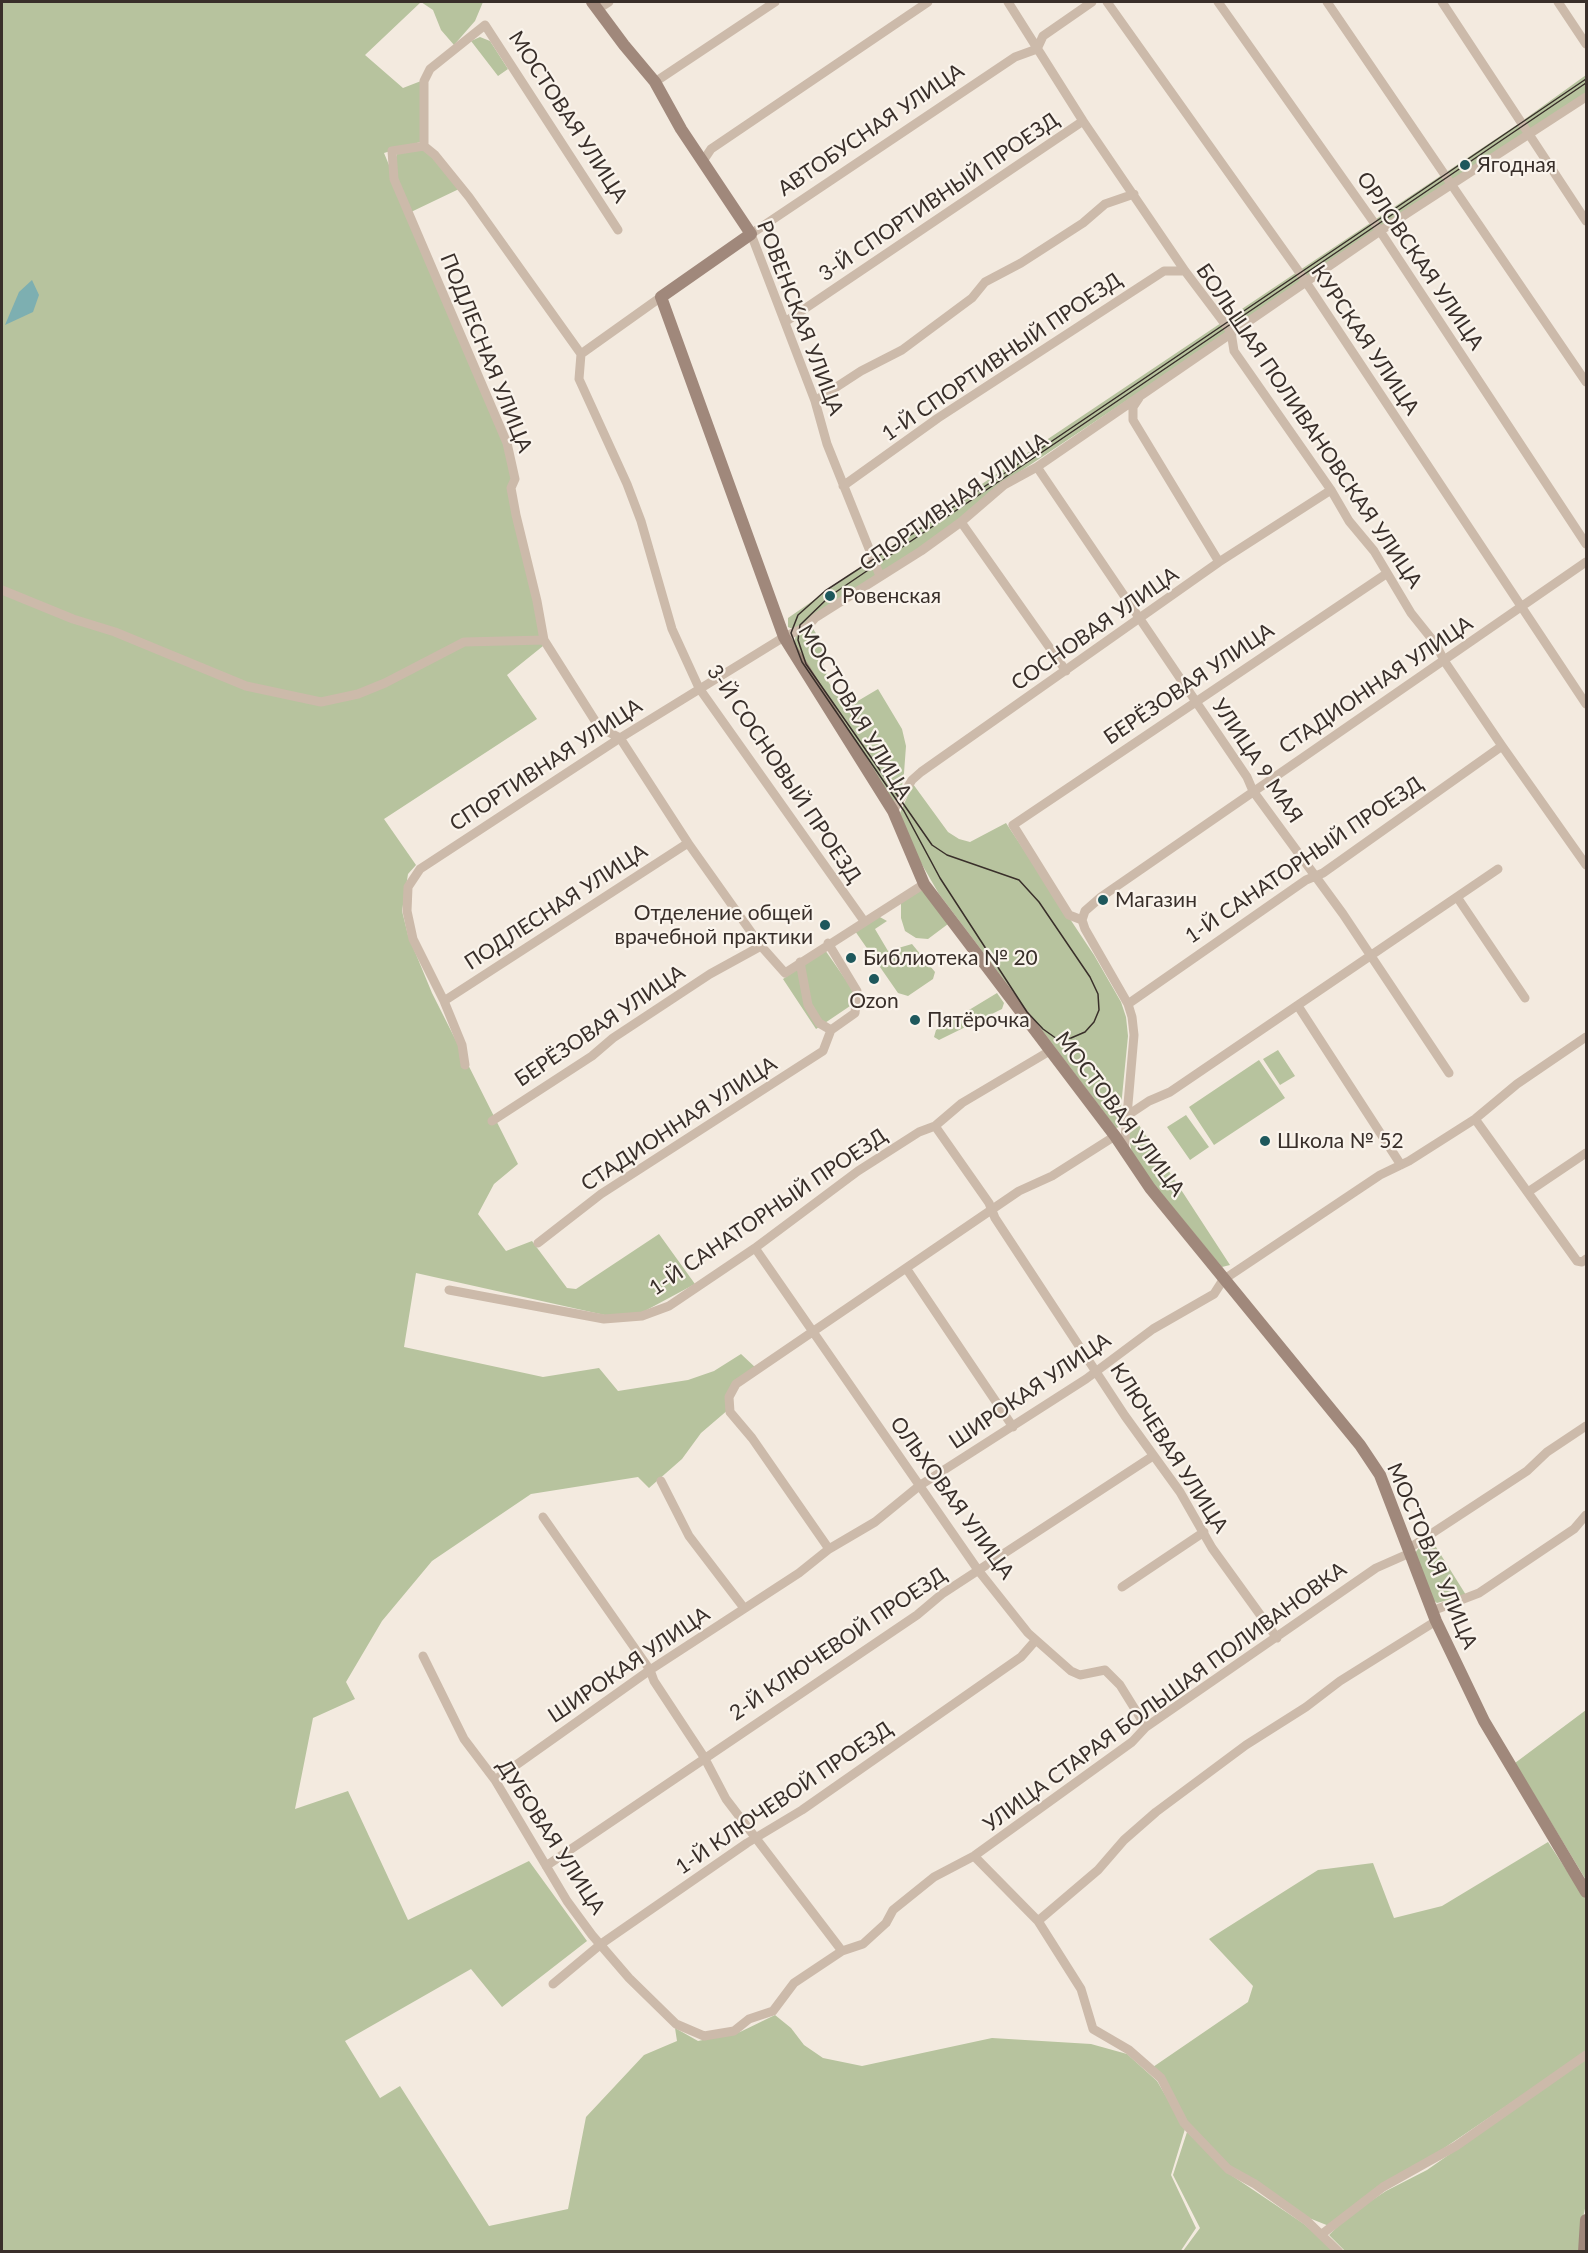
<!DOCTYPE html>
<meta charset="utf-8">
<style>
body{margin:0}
#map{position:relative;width:1588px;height:2253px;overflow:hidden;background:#f3eadf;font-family:Lato,sans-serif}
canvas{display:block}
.frame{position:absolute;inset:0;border:3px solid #392f2a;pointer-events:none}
</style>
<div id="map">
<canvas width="1588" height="2253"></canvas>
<div class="frame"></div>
</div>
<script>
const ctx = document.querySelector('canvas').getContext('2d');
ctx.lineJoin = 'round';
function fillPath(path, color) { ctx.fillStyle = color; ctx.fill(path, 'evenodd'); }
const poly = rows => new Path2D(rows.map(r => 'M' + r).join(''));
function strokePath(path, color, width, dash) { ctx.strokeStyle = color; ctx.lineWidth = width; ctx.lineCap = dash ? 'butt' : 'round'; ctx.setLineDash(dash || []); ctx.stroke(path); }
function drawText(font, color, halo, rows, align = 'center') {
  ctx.font = font + ' Lato,sans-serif'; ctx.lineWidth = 4.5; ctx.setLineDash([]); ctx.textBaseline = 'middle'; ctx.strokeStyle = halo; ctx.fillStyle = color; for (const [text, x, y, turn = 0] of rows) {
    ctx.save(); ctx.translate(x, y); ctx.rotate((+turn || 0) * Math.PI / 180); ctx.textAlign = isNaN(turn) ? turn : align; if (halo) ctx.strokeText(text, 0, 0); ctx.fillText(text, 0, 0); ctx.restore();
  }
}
fillPath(poly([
 [2,2,483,2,475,21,454,45,441,30,433,10,421,2,365,55,403,88,421,81,420,142,384,153,508,451,543,646,507,675,537,719,384,819,416,865,408,874,402,911,408,935,432,993,518,1164,494,1184,478,1214,506,1251,532,1241,567,1288,576,1289,659,1234,695,1284,641,1313,609,1316,416,1273,404,1347,543,1377,599,1368,618,1391,688,1380,714,1371,741,1354,757,1369,735,1383,729,1409,701,1433,682,1459,649,1488,638,1477,531,1494,432,1561,382,1621,346,1682,355,1699,313,1718,295,1809,348,1791,408,1920,529,1861,587,1941,502,2007,471,1969,345,2041,380,2098,400,2086,489,2226,568,2209,586,2117,644,2055,677,2041,675,2028,698,2041,740,2032,775,2015,791,2028,804,2045,823,2058,862,2066,992,2038,1091,2044,1127,2054,1157,2081,1185,2129,1171,2175,1196,2228,1180,2252,2,2252],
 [480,37,490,41,508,69,498,76,471,41],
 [1586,75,1586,94,1003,483,960,521,806,624,795,630,788,627,788,618,1021,457,1518,124],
 [426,150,459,189,411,212,395,171,395,160,398,152],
 [812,627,828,653,824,657,824,668,827,673,825,677,846,708,878,689,902,729,906,746,904,773,901,793,893,802,794,644,796,635],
 [913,784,948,832,959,839,970,842,1006,823,1094,955,1121,1002,1126,1017,1128,1036,1119,1127,1116,1128,939,894,913,849,900,813],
 [915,891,922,891,927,895,948,924,928,939,916,938,905,931,901,918,901,900],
 [878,916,887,921,875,929,888,951,912,944,935,972,933,979,908,996,898,993,855,931],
 [825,950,855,993,853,1004,816,1029,783,979],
 [997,993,1004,1003,1002,1009,939,1040,934,1037,936,1030],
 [1278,1050,1295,1076,1280,1085,1263,1059],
 [1259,1060,1285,1098,1214,1145,1189,1107],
 [1186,1115,1209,1147,1190,1160,1167,1127],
 [1132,1120,1137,1122,1230,1265,1222,1267,1156,1187,1132,1154,1129,1137],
 [1431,1539,1466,1595,1437,1603,1433,1600,1415,1553,1421,1545],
 [1586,1710,1586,1880,1515,1763],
 [1548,1842,1586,1900,1586,2052,1329,2226,1309,2218,1229,2168,1187,2122,1153,2067,1248,2002,1253,1986,1209,1939,1318,1870,1373,1863,1394,1918,1442,1906],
 [1586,2059,1586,2204,1581,2227,1580,2251,1345,2251,1329,2235,1351,2214,1386,2191,1427,2170],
 [1187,2132,1228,2173,1304,2224,1334,2251,1183,2251,1200,2228,1173,2175]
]), '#b7c39e');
fillPath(poly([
 [32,280,39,295,33,312,5,325,19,292]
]), '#7dafb1');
strokePath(poly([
 [1008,2,1083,121,1185,271,1231,332,1234,351,1331,490,1349,521,1374,551,1411,613,1435,643,1445,662,1502,746,1586,865],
 [1107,2,1302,276,1586,704],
 [1218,2,1380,231,1586,544],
 [1327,2,1586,382],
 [1442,2,1586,221],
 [1558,2,1586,44],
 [598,9,609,2],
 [655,82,775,2],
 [424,146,392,151,394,179,507,443,515,479,511,488,516,515,537,601,544,640,599,727,620,738,688,843,761,946,785,973,924,884],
 [424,146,435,155,469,197,581,354,579,379,627,484,641,521,672,629,699,688,864,921],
 [424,146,424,81,430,69,485,25,618,230],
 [703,161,711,149,928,2],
 [785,322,1083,121],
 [581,354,661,297],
 [1139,398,1133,407,1133,420,1219,562],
 [815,401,861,371,902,350,972,298,985,282,1021,263,1083,223,1105,204,1134,194],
 [1037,467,1247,777,1253,791,1343,914,1449,1073],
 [843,486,938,418,1164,271,1185,271],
 [961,522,1066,671],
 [880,576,827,444,815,401,751,234,1015,57,1037,49,1043,36,1092,2],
 [2,590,73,619,115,632,246,686,321,702,358,694,385,683,464,642,544,640],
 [893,811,912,780,921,772,1219,562,1331,490],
 [1457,897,1525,998],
 [1082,920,1069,915,1013,825,1386,574],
 [828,943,857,991,855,1013,831,1030],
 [800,962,808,1005,819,1023,831,1030],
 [444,1001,688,843],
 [1128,1004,1306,880,1323,873,1502,746],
 [1298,1006,1401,1165],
 [465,1065,462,1045,444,1001,413,939,407,911,408,887,420,869,620,738,784,637,808,626,815,618,921,551,961,522,1004,485,1037,467,1380,231,1586,97],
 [1128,1115,1149,1101,1170,1092,1498,869],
 [1475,1119,1577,1261,1582,1262,1586,1259],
 [492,1121,592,1056,613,1038,710,974,761,946],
 [935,1126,989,1203,995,1218,1125,1416,1180,1492,1212,1548,1277,1638],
 [1124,1150,1134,1035,1132,1017,1128,1004,1085,929,1082,920,1085,911,1101,897,1586,562],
 [1528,1192,1586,1153],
 [538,1243,601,1194,823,1051,831,1030],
 [755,1248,978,1570,1028,1633,1071,1671,1080,1675,1105,1670,1120,1685,1146,1727],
 [906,1268,1013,1427],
 [449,1290,604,1319,642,1316,669,1306,755,1248,858,1171,919,1132,935,1126,962,1103,1048,1052],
 [661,1481,689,1536,744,1608],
 [543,1517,650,1670,654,1681,704,1757,726,1799,842,1951],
 [829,1549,752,1438,730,1412,729,1397,736,1384,1019,1191,1052,1176,1115,1136],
 [1408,1549,1527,1471,1547,1452,1586,1426],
 [1122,1587,1204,1532],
 [1432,1611,1479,1593,1574,1529,1586,1515],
 [423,1656,464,1739,495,1780,567,1901,592,1935,629,1978,676,2024,704,2036,734,2031,749,2019,773,2011,794,1983,842,1951,863,1944,886,1923,893,1910,934,1877,974,1856,1132,1742,1146,1727,1376,1568,1410,1553],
 [495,1780,650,1670,799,1573,829,1549,875,1522,919,1486,1086,1379,1153,1329,1214,1294,1223,1280,1380,1175,1409,1161,1475,1119,1517,1084,1586,1037],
 [974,1856,1038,1921,1081,1989,1093,2029,1129,2050,1161,2078,1184,2123,1228,2169,1255,2184,1307,2221,1339,2252],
 [546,1866,917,1615,942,1594,1153,1456],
 [1038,1921,1098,1870,1124,1840,1156,1812,1246,1745,1306,1707,1340,1681,1436,1621],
 [553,1984,601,1944,747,1843,802,1810,1021,1657,1035,1641],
 [1322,2234,1383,2187,1456,2146,1586,2055]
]), '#ccbaaa', 9);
strokePath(poly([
 [592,2,624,45,655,82,681,129,751,234,661,297,784,637,893,811,924,884,1115,1136,1150,1188,1360,1445,1380,1475,1436,1621,1484,1721,1586,1892],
 [1584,2252,1586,2220]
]), '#a0887b', 12);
strokePath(poly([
 [1586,79,996,479,825,591,798,615,791,633,802,662,904,811,940,878,1027,1012,1043,1029,1057,1039,1071,1038,1085,1032,1094,1022,1099,1010,1098,994,1090,977,1039,902,1019,880,947,855,932,845,806,664,798,640,800,625,830,596,1586,83]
]), '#392f2a', 1.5);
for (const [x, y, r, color] of [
 [1465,165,6,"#1e585c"],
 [830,596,6,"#1e585c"],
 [1103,900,6,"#1e585c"],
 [825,925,6,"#1e585c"],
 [851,958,6,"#1e585c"],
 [874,979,6,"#1e585c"],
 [915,1020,6,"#1e585c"],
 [1265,1141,6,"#1e585c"]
]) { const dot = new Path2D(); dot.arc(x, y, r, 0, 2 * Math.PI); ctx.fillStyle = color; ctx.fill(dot); strokePath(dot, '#faf4ec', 2); }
drawText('21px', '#392f2a', '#faf4ec', [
 ["МОСТОВАЯ УЛИЦА",568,117,57],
 ["АВТОБУСНАЯ УЛИЦА",871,130,-34],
 ["3-Й СПОРТИВНЫЙ ПРОЕЗД",939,197,-34],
 ["ОРЛОВСКАЯ УЛИЦА",1420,261,56],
 ["РОВЕНСКАЯ УЛИЦА",800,318,69],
 ["КУРСКАЯ УЛИЦА",1365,340,56],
 ["ПОДЛЕСНАЯ УЛИЦА",486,353,68],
 ["1-Й СПОРТИВНЫЙ ПРОЕЗД",1002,357,-34],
 ["БОЛЬШАЯ ПОЛИВАНОВСКАЯ УЛИЦА",1309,426,56],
 ["СПОРТИВНАЯ УЛИЦА",954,502,-35],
 ["СОСНОВАЯ УЛИЦА",1095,629,-35],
 ["БЕРЁЗОВАЯ УЛИЦА",1189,684,-34],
 ["СТАДИОННАЯ УЛИЦА",1376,685,-34],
 ["МОСТОВАЯ УЛИЦА",855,712,59],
 ["УЛИЦА 9 МАЯ",1257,761,56],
 ["СПОРТИВНАЯ УЛИЦА",546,765,-33],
 ["3-Й СОСНОВЫЙ ПРОЕЗД",784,774,56],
 ["1-Й САНАТОРНЫЙ ПРОЕЗД",1304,860,-34],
 ["ПОДЛЕСНАЯ УЛИЦА",556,907,-33],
 ["БЕРЁЗОВАЯ УЛИЦА",600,1026,-34],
 ["МОСТОВАЯ УЛИЦА",1120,1114,53],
 ["СТАДИОННАЯ УЛИЦА",679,1124,-33],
 ["1-Й САНАТОРНЫЙ ПРОЕЗД",768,1212,-34],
 ["ШИРОКАЯ УЛИЦА",1030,1391,-34],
 ["КЛЮЧЕВАЯ УЛИЦА",1169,1448,57],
 ["ОЛЬХОВАЯ УЛИЦА",952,1498,54],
 ["МОСТОВАЯ УЛИЦА",1432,1556,67],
 ["2-Й КЛЮЧЕВОЙ ПРОЕЗД",838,1644,-34],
 ["ШИРОКАЯ УЛИЦА",629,1665,-34],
 ["УЛИЦА СТАРАЯ БОЛЬШАЯ ПОЛИВАНОВКА",1165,1697,-36],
 ["1-Й КЛЮЧЕВОЙ ПРОЕЗД",784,1798,-34],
 ["ДУБОВАЯ УЛИЦА",551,1837,57]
]);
drawText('21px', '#392f2a', '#faf4ec', [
 ["Ягодная",1477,165],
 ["Ровенская",842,596],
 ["Магазин",1115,900],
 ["Отделение общей",813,913,"right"],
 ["врачебной практики",813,937,"right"],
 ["Библиотека № 20",863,958],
 ["Ozon",874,1001,"center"],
 ["Пятёрочка",927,1020],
 ["Школа № 52",1277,1141]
], 'left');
</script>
